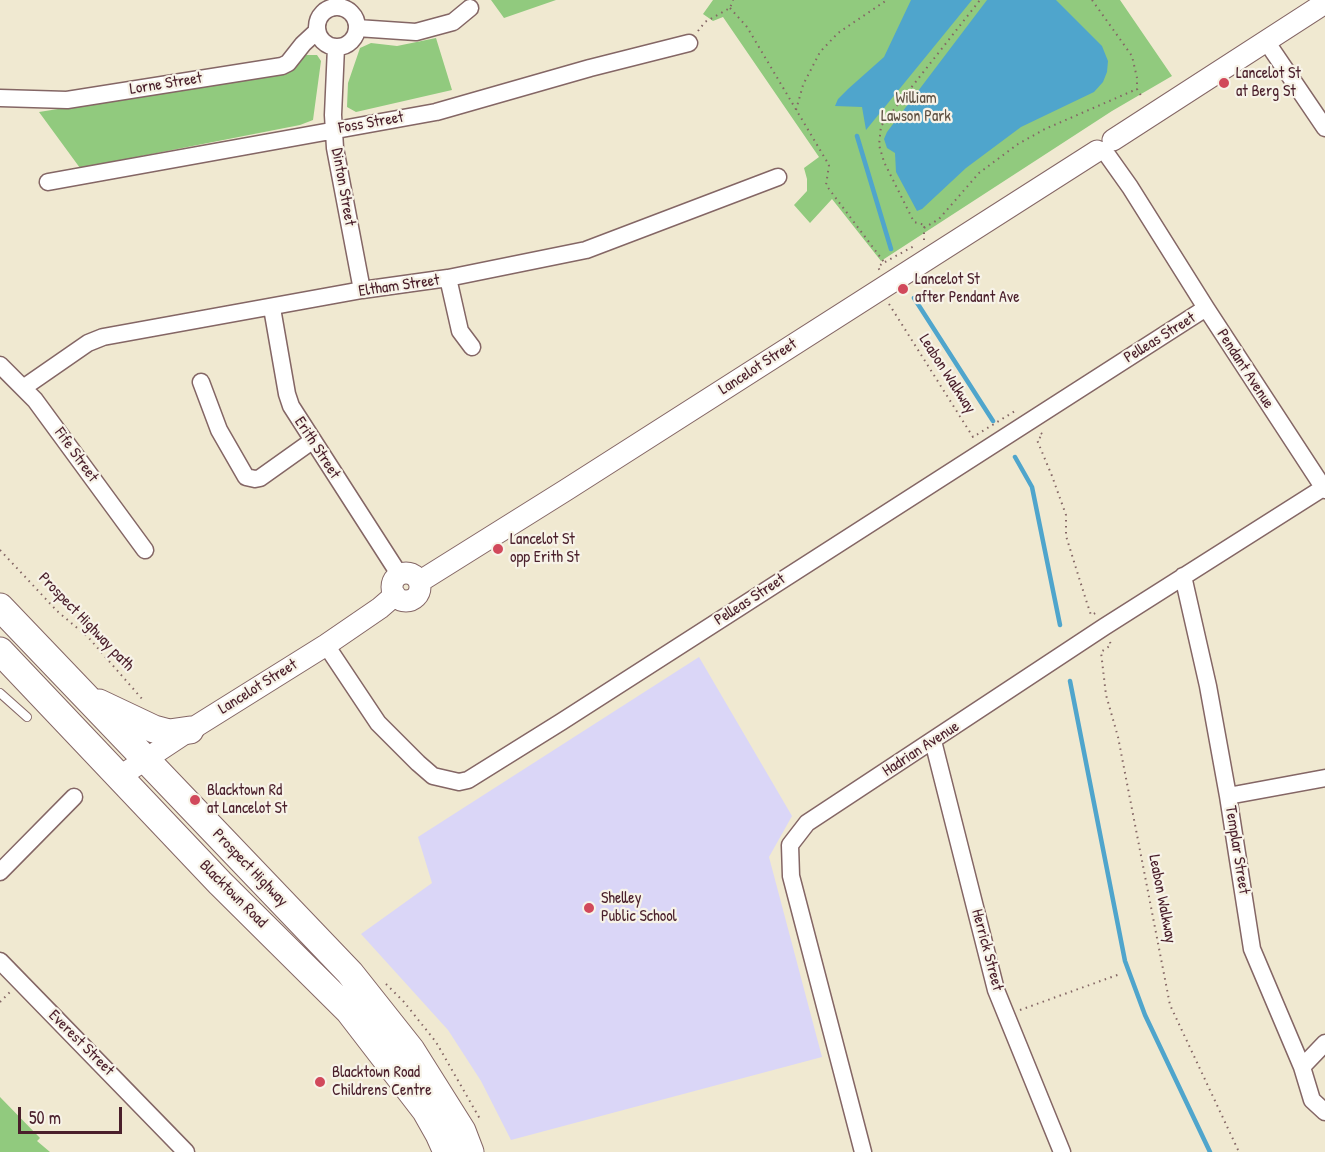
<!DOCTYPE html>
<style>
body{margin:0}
#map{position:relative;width:1325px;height:1152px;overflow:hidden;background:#f0e9d1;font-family:"Patrick Hand",sans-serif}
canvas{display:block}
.scale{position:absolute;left:18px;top:1107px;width:104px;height:27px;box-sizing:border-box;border:3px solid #4a1f2b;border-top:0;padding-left:8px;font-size:18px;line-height:21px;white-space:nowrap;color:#4a1f2b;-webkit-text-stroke:4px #f7f3e8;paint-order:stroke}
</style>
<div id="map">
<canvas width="1325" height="1152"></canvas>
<div class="scale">50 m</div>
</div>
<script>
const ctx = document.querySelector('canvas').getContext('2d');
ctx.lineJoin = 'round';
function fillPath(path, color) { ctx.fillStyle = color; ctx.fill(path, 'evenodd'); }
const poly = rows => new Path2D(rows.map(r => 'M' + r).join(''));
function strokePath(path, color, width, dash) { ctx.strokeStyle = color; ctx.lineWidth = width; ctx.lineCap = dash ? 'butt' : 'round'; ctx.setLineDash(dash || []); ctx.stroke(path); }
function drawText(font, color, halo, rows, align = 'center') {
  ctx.font = font + ' "Patrick Hand",sans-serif'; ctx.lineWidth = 4.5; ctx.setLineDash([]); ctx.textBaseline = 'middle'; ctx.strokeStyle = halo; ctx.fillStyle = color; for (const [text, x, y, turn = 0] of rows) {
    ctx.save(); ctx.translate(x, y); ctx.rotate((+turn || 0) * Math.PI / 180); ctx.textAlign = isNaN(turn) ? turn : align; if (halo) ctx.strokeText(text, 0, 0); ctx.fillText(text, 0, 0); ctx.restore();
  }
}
fillPath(poly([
 [699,657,792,816,769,857,822,1057,511,1140,481,1081,448,1030,361,934,432,883,418,837]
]), '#dad6f7');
fillPath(poly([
 [491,0,556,0,504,18],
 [713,0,1120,0,1172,76,1112,111,881,261,832,199,810,223,794,205,807,191,807,179,804,168,819,157,723,17,713,21,703,14],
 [436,38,452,90,356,112,347,107,348,83,360,48,371,43,397,46],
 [306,55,317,55,321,61,313,120,300,125,80,168,39,112,285,73],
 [0,1097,40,1138,37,1141,50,1152,0,1152]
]), '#91ca7e');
fillPath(poly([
 [911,0,972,0,866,130,862,107,835,106,838,99,848,89,884,57],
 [987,0,1056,0,1102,46,1108,61,1107,72,1103,82,1094,92,1021,127,966,168,922,209,917,211,896,172,895,153,887,148,884,139,887,132]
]), '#4fa5cc');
strokePath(poly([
 [857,136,891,249],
 [914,298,993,421],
 [1015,457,1032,487,1060,625],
 [1070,681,1125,961,1145,1015,1210,1152]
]), '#4fa5cc', 4.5);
const service = poly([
 [0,693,27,717]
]);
const minor = poly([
 '317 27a20 20 0 1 1 40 0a20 20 0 1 1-40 0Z',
 [357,28,416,32,453,22,470,8],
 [1266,41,1325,128],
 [336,47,333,115,335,148,362,290],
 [0,98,67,100,282,66,288,63,303,44,317,31],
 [1108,156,1130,187,1206,308,1325,490],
 [48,182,436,112,590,68,689,43],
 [448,278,460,331,472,347],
 [272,308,287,394,291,406,399,574],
 [0,365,35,400,145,550],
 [201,382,219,430,246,477,255,479,260,478,312,441],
 [23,388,88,343,103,337,362,290,448,278,586,250,778,177],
 [1183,576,1208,686,1228,796,1252,949,1302,1067,1312,1100,1325,1112],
 [326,645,378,723,418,763,433,776,459,782,468,780,561,722,1206,308],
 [933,741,996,990,1062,1152],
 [1228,796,1325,778],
 [0,872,74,797],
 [0,961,186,1152],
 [1302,1067,1325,1043],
 [863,1152,791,876,790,845,807,823,1104,627,1323,488]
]);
const tertiary = poly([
 [1113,140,1325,3],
 '392 587a14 14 0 1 1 28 0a14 14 0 1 1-28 0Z',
 [419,582,566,490,1097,151],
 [119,777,190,730,326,645,380,608,395,595]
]);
const primary = poly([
 [0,607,350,973,411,1050,462,1131,470,1152],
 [0,651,220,883,349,1011,426,1111,439,1134,447,1152],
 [99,703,154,729,169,733,190,730]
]);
strokePath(service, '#846665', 10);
strokePath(minor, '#846665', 19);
strokePath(tertiary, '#846665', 23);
strokePath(primary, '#846665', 29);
strokePath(poly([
 [1092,0,1132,56,1137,78,1137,89,1143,99],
 [730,8,747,27,829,165,826,185,884,262,878,267,880,271],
 [698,31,705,22,730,8,733,0],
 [796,110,803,85,820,52,838,33,887,0],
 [924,228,925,225,914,222,884,162,879,145,881,126,980,0],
 [924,240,924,228,939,219,979,173,1018,144,1045,129,1137,89],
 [885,262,914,246],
 [889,304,973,437,1015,411],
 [1041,433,1043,435,1037,440,1052,476,1066,515,1066,536,1086,600,1091,615,1098,612],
 [0,550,57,611,88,637,143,700],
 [1110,642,1111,645,1101,652,1106,695,1118,737,1170,1005,1239,1152],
 [386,984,404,1002,436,1042,480,1119],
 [0,1002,10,992],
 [1020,1010,1120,974]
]), '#846665', 2, [1.5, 4.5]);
strokePath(service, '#fff', 8);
strokePath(minor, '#fff', 16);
strokePath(tertiary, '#fff', 21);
strokePath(primary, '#fff', 27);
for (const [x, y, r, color] of [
 [1224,83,6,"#d1495b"],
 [903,289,6,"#d1495b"],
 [498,549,6,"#d1495b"],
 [195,800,6,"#d1495b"],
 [589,908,6,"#d1495b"],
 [320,1082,6,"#d1495b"]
]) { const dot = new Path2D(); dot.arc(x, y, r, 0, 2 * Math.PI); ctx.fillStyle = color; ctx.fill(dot); strokePath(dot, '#f7f3e8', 2); }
drawText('16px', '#4a1f2b', '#f7f3e8', [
 ["Lancelot St",1236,74],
 ["at Berg St",1236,92],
 ["Lancelot St",915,280],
 ["after Pendant Ave",915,298],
 ["Lancelot St",510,540],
 ["opp Erith St",510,558],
 ["Blacktown Rd",207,791],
 ["at Lancelot St",207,809],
 ["Shelley",601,899],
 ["Public School",601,917],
 ["Blacktown Road",332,1073],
 ["Childrens Centre",332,1091]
], 'left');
drawText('16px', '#4a1f2b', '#f7f3e8', [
 ["Lorne Street",166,84,-9],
 ["Foss Street",371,123,-10],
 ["Dinton Street",343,187,80],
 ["Eltham Street",399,286,-8],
 ["Pelleas Street",1160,338,-32],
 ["Lancelot Street",758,367,-33],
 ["Pendant Avenue",1245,369,57],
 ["Leabon Walkway",947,374,57],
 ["Erith Street",317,448,57],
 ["Fife Street",76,455,54],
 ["Pelleas Street",750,600,-33],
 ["Prospect Highway path",86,622,46],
 ["Lancelot Street",258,687,-32],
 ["Hadrian Avenue",921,749,-33],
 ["Templar Street",1237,850,81],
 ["Prospect Highway",250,868,46],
 ["Blacktown Road",233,894,45],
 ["Leabon Walkway",1162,899,79],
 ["Herrick Street",987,950,75],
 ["Everest Street",81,1043,45]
]);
drawText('16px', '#5f5244', '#f7f3e8', [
 ["William",916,99],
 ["Lawson Park",916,117]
]);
</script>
